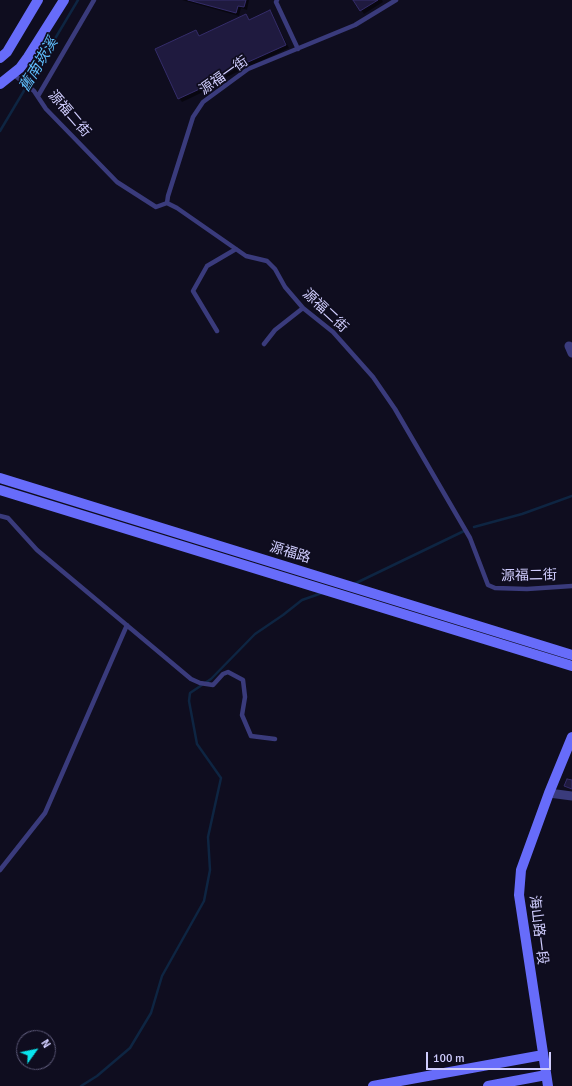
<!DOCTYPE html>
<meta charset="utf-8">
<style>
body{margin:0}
#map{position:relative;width:572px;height:1086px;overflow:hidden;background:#0f0d1f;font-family:Signika,sans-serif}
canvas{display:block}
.north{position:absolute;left:16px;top:1030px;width:40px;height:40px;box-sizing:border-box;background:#0f0d1f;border:1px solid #5c5978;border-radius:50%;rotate:57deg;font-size:11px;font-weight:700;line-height:16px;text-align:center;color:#cfccfd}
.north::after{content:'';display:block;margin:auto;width:14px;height:18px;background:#09e4ed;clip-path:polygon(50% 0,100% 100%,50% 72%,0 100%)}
.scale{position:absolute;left:426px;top:1052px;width:125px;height:18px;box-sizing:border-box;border:2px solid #cfccfd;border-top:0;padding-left:5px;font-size:12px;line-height:14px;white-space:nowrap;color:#cfccfd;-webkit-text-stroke:3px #0f0d1f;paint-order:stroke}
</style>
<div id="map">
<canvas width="572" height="1086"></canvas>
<div class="north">N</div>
<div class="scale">100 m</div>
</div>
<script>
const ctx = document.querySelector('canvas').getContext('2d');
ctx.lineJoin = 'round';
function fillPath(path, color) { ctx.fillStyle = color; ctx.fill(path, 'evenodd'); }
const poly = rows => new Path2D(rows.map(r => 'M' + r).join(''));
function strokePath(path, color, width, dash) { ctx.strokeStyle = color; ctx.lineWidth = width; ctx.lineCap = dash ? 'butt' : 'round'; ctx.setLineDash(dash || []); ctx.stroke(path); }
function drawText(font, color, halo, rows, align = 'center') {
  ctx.font = font + ' Signika,"Noto Sans TC",sans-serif'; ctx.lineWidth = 3.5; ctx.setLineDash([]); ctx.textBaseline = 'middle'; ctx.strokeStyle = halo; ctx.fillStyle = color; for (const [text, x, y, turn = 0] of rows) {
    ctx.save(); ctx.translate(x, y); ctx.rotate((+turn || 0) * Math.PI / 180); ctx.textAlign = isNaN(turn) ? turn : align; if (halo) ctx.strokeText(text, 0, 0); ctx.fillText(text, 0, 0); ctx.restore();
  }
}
fillPath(poly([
 [182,0,249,0,247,10,241,8,239,16],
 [354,0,382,0,383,2,364,14],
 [270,11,289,48,220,80,222,83,182,102,179,98,196,31,200,36,246,15,250,21]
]), '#0007');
strokePath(poly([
 [0,131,78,0],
 [474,527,522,514,572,496],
 [354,584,464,531],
 [81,1086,97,1076,130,1048,151,1013,162,976,204,901,210,870,208,837,221,778,197,744,189,701,190,693,211,679,255,634,283,615,302,600,322,593]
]), '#0e2542', 2.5);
const building = poly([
 [188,0,246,0,244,7,238,6,236,13,188,0],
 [353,0,378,0,360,11,353,0],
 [270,10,286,45,217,76,219,80,178,99,155,49,196,30,199,36,246,14,249,20,270,10],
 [567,779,572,780,572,789,564,786,567,779]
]);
fillPath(building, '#1f1a3f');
strokePath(building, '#352d6a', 1);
strokePath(poly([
 [277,0,276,2,298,49],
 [13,74,34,91,46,109,117,182,156,207,167,203,177,208,246,256,267,261,275,269,285,287,303,308,333,332,373,377,395,409,470,538,488,585,495,588,527,589,572,586],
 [38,96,94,0],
 [167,203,168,196,193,117,203,102,248,69,355,25,396,0],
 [217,331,193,291,207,266,236,249],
 [264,344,275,330,303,308],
 [0,516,8,518,37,550,191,679,200,683,213,685,223,674,228,672,243,680,245,697,242,715,251,736,275,739],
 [0,870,45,813,127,625]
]), '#3a3b7c', 4.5);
strokePath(poly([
 [569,346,572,353],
 [549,793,572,796]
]), '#3a3b7c', 9);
strokePath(poly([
 [0,58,7,52,38,0],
 [0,84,20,68,28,57,64,0],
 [0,478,572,655],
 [0,490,572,666],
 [373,1086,543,1055],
 [488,1086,546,1075],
 [548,1086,519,895,521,870,549,793,572,737]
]), '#676cfa', 10);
drawText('14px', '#cfccfd', '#0f0d1f', [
 ["源福一街",224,76,-35],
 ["源福二街",69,114,49],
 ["源福二街",325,311,43],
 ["源福路",290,553,17],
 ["源福二街",529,576,-1],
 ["海山路一段",538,930,83]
]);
drawText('italic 15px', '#5ebbf9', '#0f0d1f', [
 ["舊南崁溪",39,65,-59]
]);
</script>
